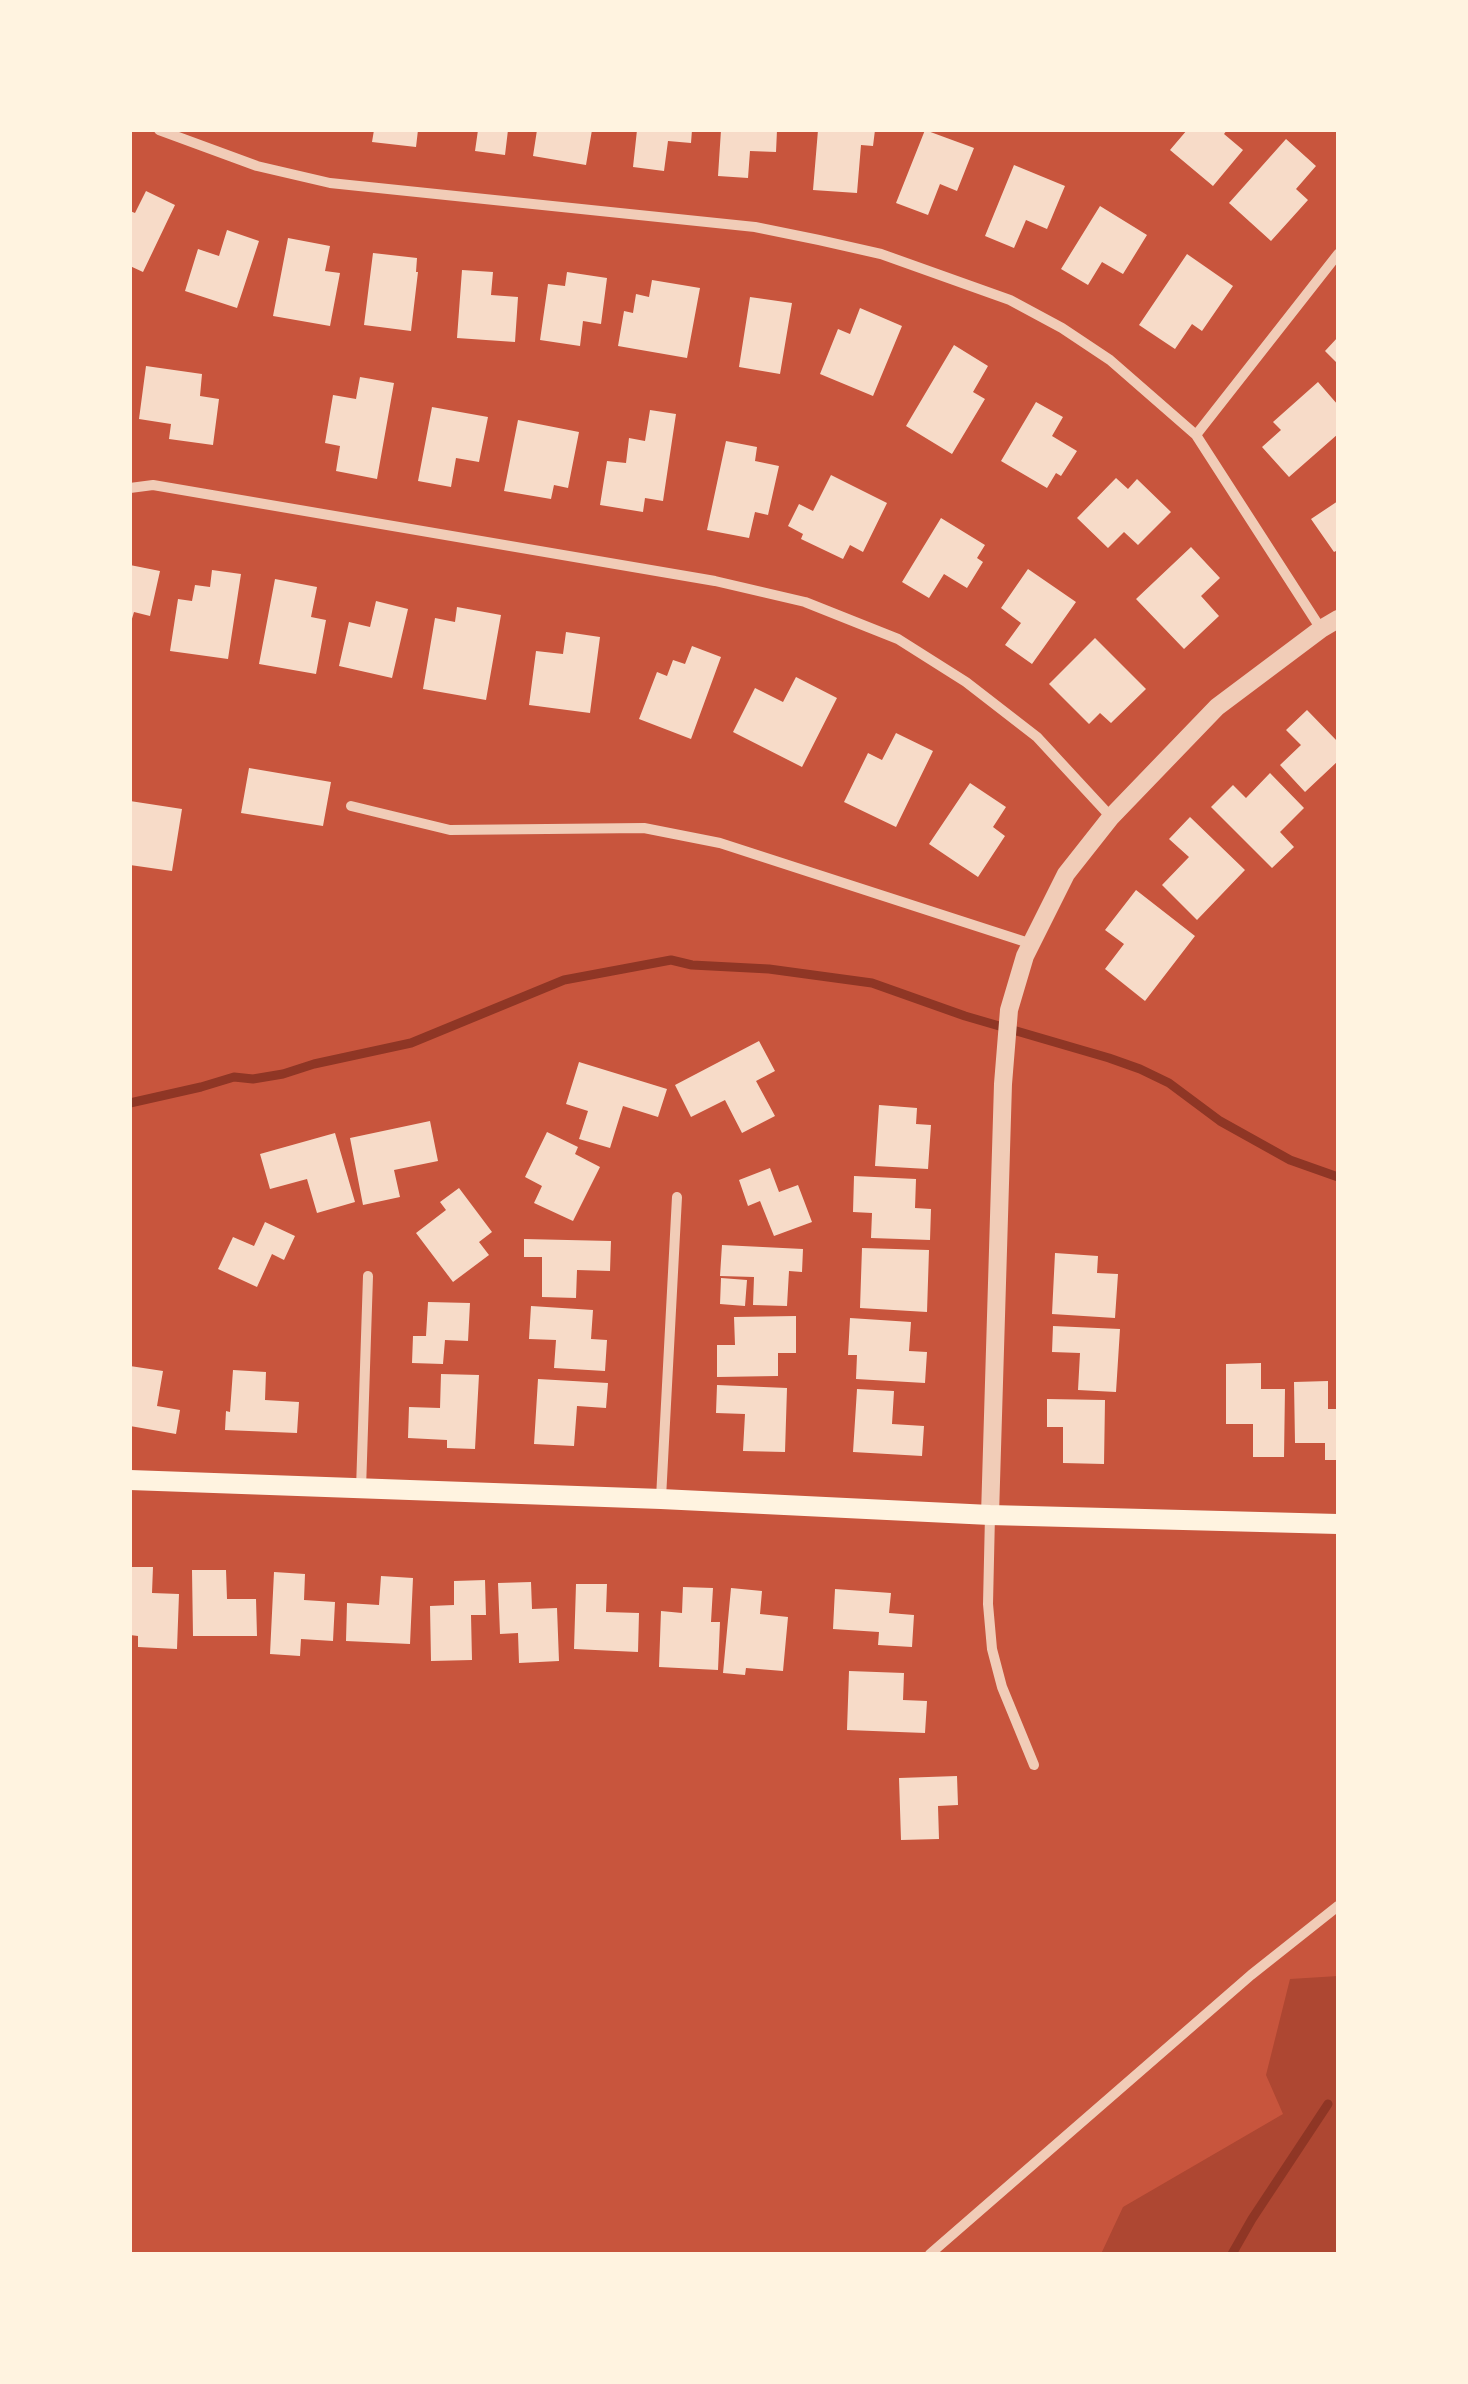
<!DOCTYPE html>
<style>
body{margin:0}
#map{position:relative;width:1468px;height:2384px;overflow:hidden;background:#c8553d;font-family:Raleway,sans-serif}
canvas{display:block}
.frame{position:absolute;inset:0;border:132px solid #fff3e0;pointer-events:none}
</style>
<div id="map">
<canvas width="1468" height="2384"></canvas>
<div class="frame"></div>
</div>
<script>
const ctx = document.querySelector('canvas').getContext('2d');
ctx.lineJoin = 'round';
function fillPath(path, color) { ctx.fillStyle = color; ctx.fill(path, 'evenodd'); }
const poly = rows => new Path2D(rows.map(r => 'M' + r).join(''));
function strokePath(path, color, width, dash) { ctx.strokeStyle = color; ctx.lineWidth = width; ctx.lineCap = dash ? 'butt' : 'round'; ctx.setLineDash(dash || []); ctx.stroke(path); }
fillPath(poly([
 [1338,1976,1338,2254,1101,2254,1123,2207,1283,2114,1266,2075,1290,1979]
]), '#ae4732');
strokePath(poly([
 [130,1103,201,1087,234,1077,253,1079,283,1074,314,1064,411,1043,564,980,671,960,692,965,769,969,872,983,965,1016,1109,1058,1140,1069,1169,1083,1220,1121,1290,1160,1338,1177],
 [1232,2254,1252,2219,1328,2104]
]), '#8f3625', 9);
fillPath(poly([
 [374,130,418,130,416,147,372,142],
 [478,130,508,130,505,155,475,151],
 [537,130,592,130,586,165,533,156],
 [637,130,692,130,691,143,668,141,664,171,633,167],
 [721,130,777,130,776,152,750,151,748,178,718,176],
 [818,130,875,130,873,146,861,145,857,193,813,190],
 [925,130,974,148,957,191,940,184,928,215,896,203],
 [1187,130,1227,130,1224,134,1243,150,1213,186,1170,150],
 [1286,139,1316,166,1296,189,1308,200,1271,241,1229,203],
 [1014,165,1065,186,1047,229,1026,220,1014,248,985,236],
 [146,191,175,205,143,272,130,266,130,211,135,213],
 [1100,206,1147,235,1123,274,1102,262,1088,285,1061,269],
 [227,230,259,241,237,308,185,291,198,249,219,256],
 [288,238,330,246,325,271,340,273,330,326,273,316],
 [373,253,417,258,416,272,418,272,411,331,364,325],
 [1187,254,1233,286,1202,331,1192,324,1175,349,1139,325],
 [462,270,493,272,491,295,518,297,515,342,457,338],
 [567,272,607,278,601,324,583,321,580,346,540,340,548,284,565,286],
 [652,280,700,288,687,358,618,346,624,311,633,313,636,294,649,297],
 [750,297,792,303,780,374,739,367],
 [860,308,902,326,873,396,820,374,838,329,850,334],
 [1338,337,1338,364,1325,351],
 [954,345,988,366,973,392,985,399,952,454,906,426],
 [146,366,202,374,200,396,219,399,213,445,169,439,171,424,139,419],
 [360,377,394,383,377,479,336,471,340,446,325,443,333,395,356,399],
 [1318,382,1338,405,1338,434,1289,477,1262,447,1281,430,1273,422],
 [1036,402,1063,417,1052,436,1077,451,1061,476,1056,473,1047,488,1001,461],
 [432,407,488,417,479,462,456,458,451,487,418,481],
 [650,410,676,414,663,501,645,498,643,512,600,505,607,461,626,463,629,438,645,441],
 [518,420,579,432,568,488,554,485,551,499,504,491],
 [726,441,757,447,755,461,779,466,768,515,755,512,749,538,707,530],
 [831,475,887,503,863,552,850,545,843,559,801,539,803,534,788,526,799,504,813,511],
 [1116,478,1128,489,1137,479,1171,512,1138,545,1124,532,1108,548,1077,518],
 [1338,501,1338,550,1334,552,1311,519],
 [941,518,985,545,977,558,983,562,967,588,944,574,929,598,902,582],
 [1191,547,1220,578,1201,596,1219,616,1184,649,1136,599],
 [130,565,160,571,150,616,134,612,131,622],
 [1028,569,1076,602,1032,664,1005,645,1021,623,1001,608],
 [212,570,241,574,228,659,170,651,178,599,192,601,195,585,210,587],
 [275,579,317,587,311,617,326,620,316,674,259,664],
 [376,601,408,609,392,678,339,666,349,622,370,627],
 [457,607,501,615,486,700,423,689,435,618,455,622],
 [566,632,600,637,590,713,529,705,536,651,563,654],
 [1095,638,1146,689,1111,723,1100,713,1089,724,1049,684],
 [692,646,721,657,691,739,639,719,657,672,667,676,673,660,685,664],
 [796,677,837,698,802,767,733,732,755,688,783,702],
 [1307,710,1338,742,1338,761,1305,792,1280,765,1301,745,1286,730],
 [896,733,933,751,896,827,844,802,868,753,882,760],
 [249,768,331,782,323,826,241,813],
 [1270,773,1304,808,1280,832,1294,847,1272,868,1211,807,1233,785,1246,798],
 [970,783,1006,807,993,827,1005,836,978,877,929,844],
 [130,801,182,809,172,871,130,865],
 [1190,817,1245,870,1197,920,1162,885,1189,857,1169,839],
 [1136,890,1195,936,1145,1001,1105,969,1124,944,1105,930],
 [759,1041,775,1071,756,1081,775,1116,742,1133,725,1100,691,1117,675,1085],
 [579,1062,667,1089,658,1117,623,1106,610,1148,579,1139,588,1111,566,1104],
 [879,1105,917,1108,916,1124,931,1125,928,1169,875,1166],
 [430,1121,438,1161,394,1170,400,1197,363,1205,350,1138],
 [547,1132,578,1147,575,1154,600,1167,573,1221,534,1203,542,1186,525,1177],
 [335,1133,355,1202,317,1213,307,1179,270,1189,260,1154],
 [770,1168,779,1192,798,1185,812,1222,774,1236,760,1201,748,1206,739,1180],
 [854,1176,916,1179,915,1208,931,1209,930,1240,871,1238,872,1213,853,1212],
 [459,1188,492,1232,479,1242,489,1255,453,1282,416,1233,446,1210,440,1202],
 [265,1222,295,1236,284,1260,272,1254,257,1287,218,1269,233,1237,254,1246],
 [524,1239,611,1241,610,1271,577,1270,576,1298,542,1297,542,1257,524,1257],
 [722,1245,803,1249,802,1272,789,1271,787,1306,753,1305,754,1277,720,1276],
 [862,1248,929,1250,927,1312,860,1308],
 [1055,1253,1098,1256,1097,1273,1118,1274,1115,1318,1052,1314],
 [721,1278,747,1280,745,1306,720,1304],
 [428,1302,470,1303,468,1341,445,1340,443,1364,412,1363,413,1336,426,1336],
 [531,1306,593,1310,591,1339,607,1340,605,1371,554,1368,556,1340,529,1339],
 [796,1316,796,1353,778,1353,778,1376,717,1377,717,1345,735,1345,734,1317],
 [850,1318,911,1322,909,1351,927,1352,925,1383,856,1379,857,1355,848,1355],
 [1053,1326,1120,1329,1116,1392,1078,1390,1080,1353,1052,1352],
 [1261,1363,1261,1389,1285,1389,1284,1457,1253,1457,1253,1424,1226,1424,1226,1364],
 [130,1366,163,1371,157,1406,180,1410,176,1434,130,1426],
 [233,1370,266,1372,265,1400,299,1402,297,1433,225,1430,226,1411,230,1412],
 [441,1374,479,1375,475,1449,447,1448,447,1440,408,1438,409,1407,440,1408],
 [538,1379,608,1383,606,1408,577,1406,574,1446,534,1444],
 [1328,1381,1328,1409,1338,1409,1338,1460,1325,1460,1325,1443,1295,1443,1294,1382],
 [717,1385,787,1388,785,1452,743,1451,745,1414,716,1413],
 [857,1389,894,1391,892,1424,924,1426,922,1456,853,1452],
 [1047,1399,1105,1400,1104,1464,1063,1463,1063,1427,1047,1427],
 [130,1567,153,1567,152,1593,179,1594,177,1649,138,1647,138,1636,130,1635],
 [192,1570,226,1570,227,1599,256,1599,257,1636,193,1636],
 [274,1572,305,1574,304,1600,335,1602,333,1641,301,1639,300,1656,270,1654],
 [381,1576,413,1578,410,1644,346,1641,347,1603,379,1605],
 [485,1580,486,1615,471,1615,472,1660,431,1661,430,1606,454,1605,454,1581],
 [531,1582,532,1609,557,1608,559,1661,519,1663,518,1633,500,1634,498,1583],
 [576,1584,607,1584,606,1612,639,1613,638,1652,574,1649],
 [683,1587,713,1588,711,1622,720,1622,718,1670,659,1667,661,1611,682,1613],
 [731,1588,762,1591,760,1614,788,1617,783,1671,746,1668,745,1675,723,1673],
 [835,1589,891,1593,889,1613,914,1615,912,1647,878,1645,879,1632,833,1629],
 [849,1671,904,1673,903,1700,927,1701,925,1733,847,1730],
 [957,1776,958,1805,938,1806,939,1839,901,1840,899,1778]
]), '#f7dbc8');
strokePath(poly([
 [159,130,257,166,330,183,755,227,819,240,881,254,1010,300,1062,328,1110,360,1196,435,1321,629],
 [1196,435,1338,254],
 [130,488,153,485,715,581,805,602,898,639,966,682,1037,737,1111,817],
 [351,806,450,830,644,828,720,843,1032,944],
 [361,1489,368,1276],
 [661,1498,677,1197],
 [990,1515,988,1604,992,1649,1002,1687,1034,1765],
 [930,2254,1251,1975,1338,1906]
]), '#f1ccb7', 10);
strokePath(poly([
 [990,1515,1003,1084,1009,1010,1025,956,1066,874,1111,817,1217,707,1321,629,1338,619]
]), '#f1ccb7', 18);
strokePath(poly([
 [130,1480,661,1499,990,1515,1338,1524]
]), '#fff3e0', 20);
</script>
